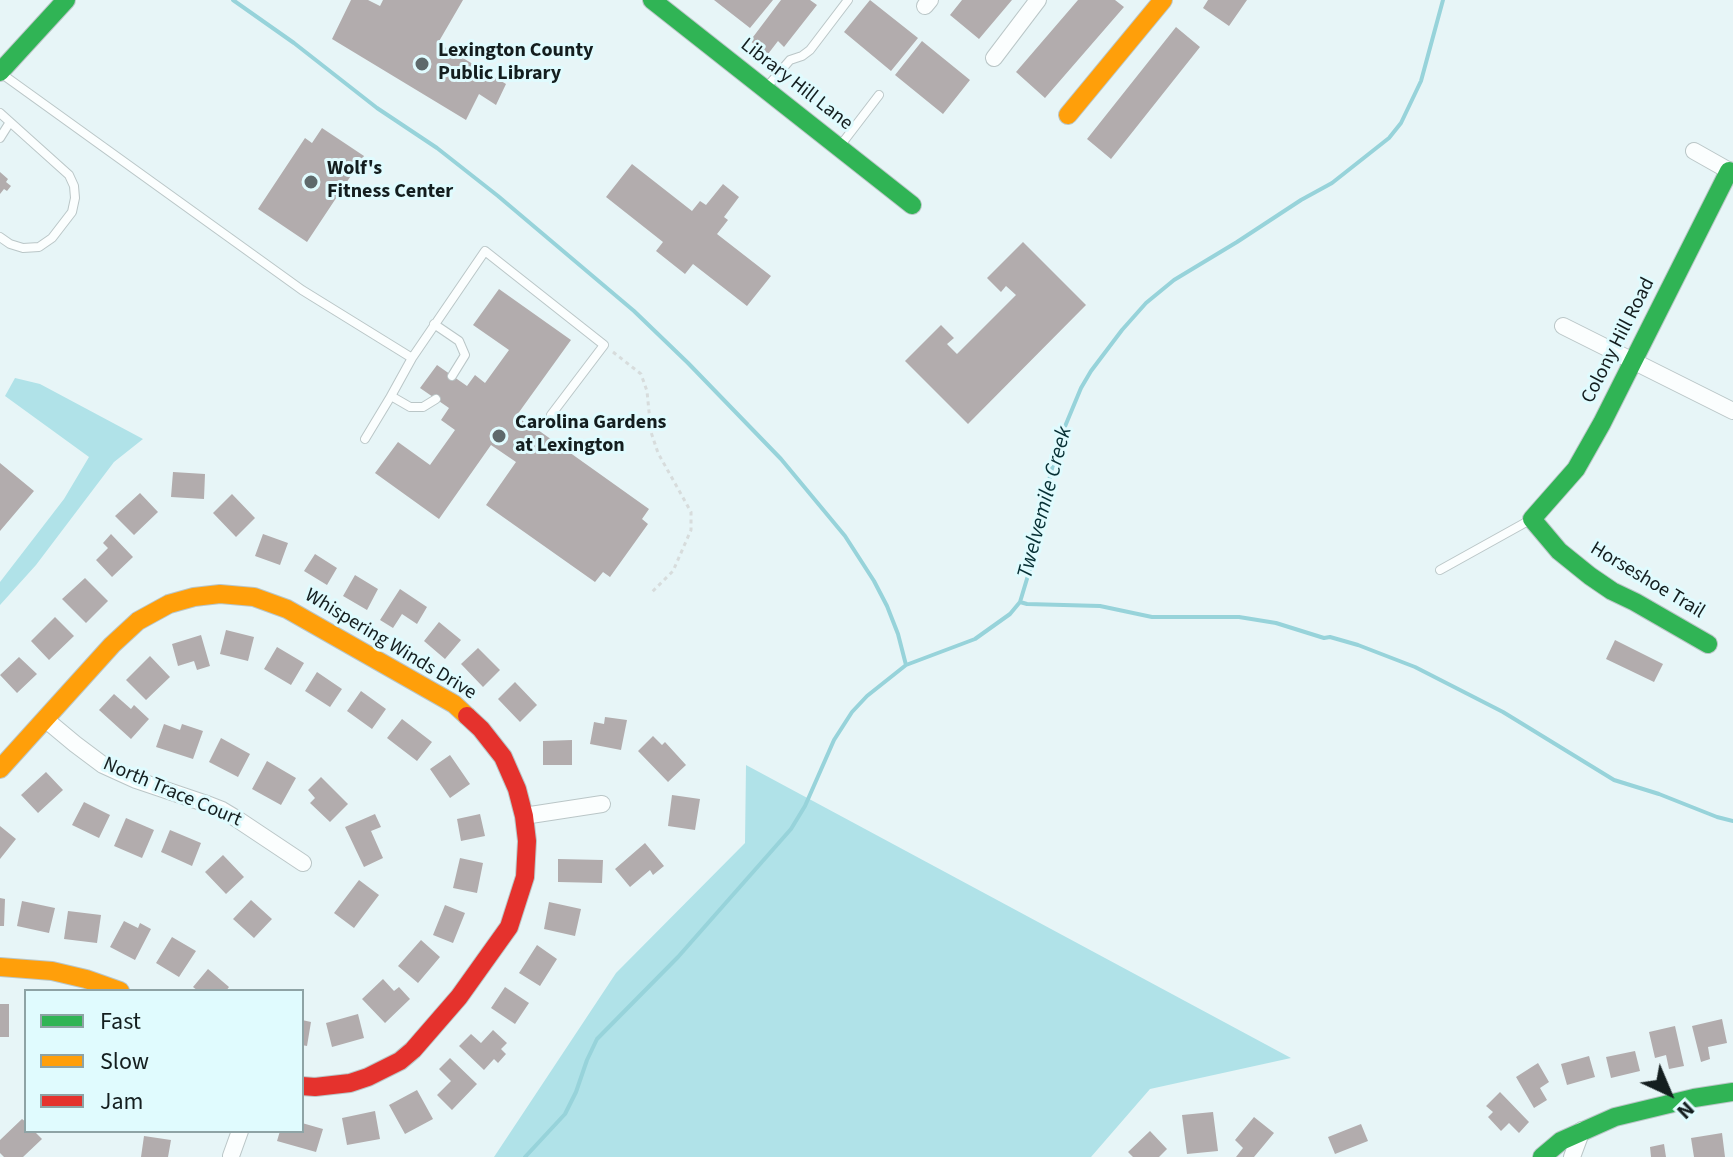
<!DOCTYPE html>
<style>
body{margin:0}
#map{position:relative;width:1733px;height:1157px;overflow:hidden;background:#e7f5f7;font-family:"Source Sans 3",sans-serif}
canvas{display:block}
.legend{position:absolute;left:24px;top:989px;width:280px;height:144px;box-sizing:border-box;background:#e0fbfe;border:2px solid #8ea3a5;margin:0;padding:10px 14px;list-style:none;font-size:24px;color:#141e1f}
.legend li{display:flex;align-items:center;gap:16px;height:40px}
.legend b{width:40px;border:2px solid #8ea3a5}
.north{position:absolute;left:1629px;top:1053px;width:80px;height:80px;-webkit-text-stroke:6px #e0fbfe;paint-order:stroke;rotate:136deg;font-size:22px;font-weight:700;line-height:32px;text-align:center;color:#141e1f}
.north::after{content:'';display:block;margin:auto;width:28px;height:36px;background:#141e1f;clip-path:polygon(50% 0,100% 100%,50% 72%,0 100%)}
</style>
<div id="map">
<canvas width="1733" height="1157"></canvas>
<ul class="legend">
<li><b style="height:10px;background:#30b455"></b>Fast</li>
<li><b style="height:10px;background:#ff9f0a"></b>Slow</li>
<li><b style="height:10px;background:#e5322d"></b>Jam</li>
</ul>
<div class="north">N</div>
</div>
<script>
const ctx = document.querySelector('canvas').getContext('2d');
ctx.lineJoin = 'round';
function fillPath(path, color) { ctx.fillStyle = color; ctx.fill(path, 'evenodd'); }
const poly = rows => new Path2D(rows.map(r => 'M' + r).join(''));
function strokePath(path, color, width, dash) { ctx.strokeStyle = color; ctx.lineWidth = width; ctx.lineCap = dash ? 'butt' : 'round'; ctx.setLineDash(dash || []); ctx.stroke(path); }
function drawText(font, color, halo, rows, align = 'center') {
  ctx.font = font + ' "Source Sans 3",sans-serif'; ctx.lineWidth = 6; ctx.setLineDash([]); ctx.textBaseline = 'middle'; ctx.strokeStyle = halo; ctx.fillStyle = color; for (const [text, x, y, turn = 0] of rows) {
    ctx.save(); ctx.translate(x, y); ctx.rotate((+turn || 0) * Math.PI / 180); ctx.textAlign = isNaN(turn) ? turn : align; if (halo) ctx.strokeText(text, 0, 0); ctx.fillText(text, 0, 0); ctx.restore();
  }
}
fillPath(poly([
 [15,378,40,384,143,439,114,462,36,565,0,605,0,582,64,499,89,457,5,396],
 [746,765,1291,1058,1150,1089,1091,1157,494,1157,616,973,745,843]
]), '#b0e2e8');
strokePath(poly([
 [233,0,294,43,377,108,437,148,498,196,634,311,688,363,781,459,845,536,874,581,887,606,898,634,906,665],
 [1020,602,1027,604,1100,606,1152,617,1239,617,1276,623,1324,638,1330,637,1358,645,1415,667,1503,712,1614,780,1659,794,1717,817,1733,821],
 [525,1157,565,1114,576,1092,587,1060,597,1039,678,957,791,829,805,806,834,740,852,712,867,696,906,665,975,639,1010,614,1020,602,1039,539,1050,476,1061,436,1081,388,1091,371,1122,330,1146,303,1174,280,1237,242,1301,200,1332,183,1389,138,1401,123,1421,81,1443,0]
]), '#97d3da', 4);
fillPath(poly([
 [351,0,368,0,380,6,383,0,463,0,438,43,506,84,496,105,479,94,466,120,332,39],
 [714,0,773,0,750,28],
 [781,0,810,0,817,5,784,47,778,41,768,54,750,41],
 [870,0,918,38,891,71,844,32],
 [962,0,1012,0,979,39,950,15],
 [1078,0,1115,0,1124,7,1045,98,1016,72],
 [1208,0,1247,0,1229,26,1203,8],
 [1176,27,1200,47,1111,159,1087,139],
 [922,41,970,80,943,114,895,75],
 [322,128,364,156,307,242,258,209,305,138,312,143],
 [632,164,692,211,700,201,706,205,723,184,739,197,724,217,728,220,717,234,771,276,747,306,693,264,685,274,656,251,663,242,606,197],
 [0,172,8,179,6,182,11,186,7,191,4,189,0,194],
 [1023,242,1086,305,968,424,905,361,941,325,954,338,947,344,957,354,1016,295,1006,286,1001,292,987,278],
 [499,289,571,340,517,415,649,509,642,519,648,524,610,577,603,572,595,582,486,505,516,462,491,445,439,519,375,473,398,442,430,465,455,430,441,420,449,408,420,388,437,365,467,386,475,375,485,383,509,350,473,325],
 [0,463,34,491,0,531],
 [173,472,205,474,204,499,171,497],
 [140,493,158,512,134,535,115,516],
 [232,494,255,518,236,537,213,513],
 [111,534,133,557,112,577,96,560,108,548,103,543],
 [263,534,288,543,280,565,255,556],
 [315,554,337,568,327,585,304,571],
 [355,575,378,589,367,610,343,596],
 [85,578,108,601,86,623,62,599],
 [400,589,427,607,417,624,402,614,393,628,380,620],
 [55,617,74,636,49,660,31,641],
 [439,622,461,640,445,659,424,641],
 [226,630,254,637,248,661,220,654],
 [201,635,210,666,197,670,194,661,178,666,172,644],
 [1615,640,1663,664,1654,682,1606,659],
 [277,647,304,663,291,685,264,669],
 [478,648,500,670,483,687,461,664],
 [150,656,170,677,146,700,126,680],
 [19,657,37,674,17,693,0,675],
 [317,672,342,689,330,707,305,691],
 [515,682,537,705,520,722,498,699],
 [361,691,386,709,372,729,347,711],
 [114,694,131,709,134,705,149,719,131,739,99,710],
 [605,717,627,720,621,750,590,744,594,722,604,724],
 [402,719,432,742,417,761,387,738],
 [164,724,180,730,182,724,203,731,193,759,156,747],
 [653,736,662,745,665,742,686,765,668,782,638,751],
 [221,738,250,754,238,777,209,762],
 [572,740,572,765,543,765,543,741],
 [450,755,470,784,450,798,430,769],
 [267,761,296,778,281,805,252,789],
 [46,772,63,790,38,813,21,795],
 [321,777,348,804,330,822,310,803,315,798,308,790],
 [672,795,700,799,695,830,668,826],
 [84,802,110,815,99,838,72,825],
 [375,814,381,827,371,831,383,858,364,867,345,827],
 [480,814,485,836,461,841,457,819],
 [126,818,154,830,142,858,114,846],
 [0,826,16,839,0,859],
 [170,830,201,843,192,866,161,852],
 [645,843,664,866,653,875,650,870,630,887,615,869],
 [223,855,244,877,226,894,205,872],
 [460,858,483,863,477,893,453,888],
 [558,859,603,860,602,883,558,882],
 [359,880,379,895,354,928,334,913],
 [0,898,5,899,4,926,0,926],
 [251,900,272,919,254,938,233,919],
 [22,901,55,908,49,933,17,926],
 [549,902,581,909,575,936,544,929],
 [445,905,465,913,453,943,433,935],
 [68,911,101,915,97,943,64,939],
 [124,921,138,928,140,923,151,929,135,960,110,947],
 [172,937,196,951,179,977,156,963],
 [421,940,440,957,418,983,398,966],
 [537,945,557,959,540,986,519,973],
 [208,969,229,987,226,991,198,991,193,987],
 [383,979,394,991,399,987,410,999,385,1023,362,999],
 [505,987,529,1003,515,1024,491,1008],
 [0,1004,9,1004,9,1037,0,1037],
 [358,1014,364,1038,332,1047,326,1023],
 [1722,1019,1727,1043,1708,1047,1710,1059,1701,1062,1692,1026],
 [302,1020,311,1022,307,1046,302,1045],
 [1675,1026,1684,1066,1669,1069,1666,1055,1655,1058,1649,1032],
 [493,1030,507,1043,501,1049,506,1054,498,1063,494,1059,484,1070,459,1046,471,1034,481,1043],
 [1635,1051,1640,1071,1611,1078,1606,1057],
 [1589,1056,1595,1077,1567,1085,1561,1064],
 [450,1058,477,1084,452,1110,437,1095,451,1081,439,1069],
 [1538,1063,1549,1082,1540,1088,1547,1100,1534,1108,1516,1077],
 [417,1090,433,1119,405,1134,389,1105],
 [1500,1092,1529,1122,1519,1133,1509,1123,1501,1131,1488,1117,1493,1112,1486,1106],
 [375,1111,380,1139,347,1145,342,1118],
 [1213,1112,1218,1151,1187,1154,1182,1115],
 [1254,1117,1274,1133,1254,1157,1236,1157,1243,1148,1235,1140],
 [22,1119,26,1122,26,1131,34,1131,42,1139,23,1157,4,1157,0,1153,0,1140],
 [302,1123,323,1129,316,1152,277,1141,280,1131,302,1131],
 [1361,1124,1368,1141,1335,1154,1328,1137],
 [1150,1131,1167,1149,1159,1157,1133,1157,1128,1152],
 [1722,1133,1725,1157,1694,1157,1691,1138],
 [144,1136,171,1140,168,1157,141,1157],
 [1664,1144,1666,1157,1651,1157,1650,1147]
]), '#b2acad');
const lane = poly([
 [2,74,302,290,412,358],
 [766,88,790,60,802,56,810,50,848,0],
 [0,113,69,175,74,186,75,198,72,212,52,238,39,247,23,248,10,244,0,237],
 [0,138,10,122],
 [840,146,879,95],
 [434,324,459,341,465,355,452,376],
 [391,396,412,358,485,251,604,345,551,415],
 [365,439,391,396,410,407,423,407,436,399],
 [1440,570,1530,520]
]);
const street = poly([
 [925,6,930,0],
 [994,58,1038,0],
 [1694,151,1733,173],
 [1563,326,1733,411],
 [45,719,75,744,103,765,136,780,204,803,222,810,237,819,303,863],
 [524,816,602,804],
 [231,1156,240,1131],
 [1572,1157,1582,1130]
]);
const fast = poly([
 [652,0,912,205],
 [0,72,66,0],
 [1708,644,1635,602,1612,591,1590,576,1559,551,1532,519,1576,469,1602,423,1729,171],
 [1542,1157,1561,1141,1615,1117,1694,1098,1733,1092]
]);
const slow = poly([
 [1068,115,1163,0],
 [0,769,112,645,138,621,169,604,194,597,220,594,254,597,287,609,454,704,467,716],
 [0,967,52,971,86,979,120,991]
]);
const jam = poly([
 [302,1086,315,1087,350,1083,368,1077,400,1061,413,1050,459,997,509,927,525,877,527,841,524,816,517,789,503,757,481,729,467,716]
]);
strokePath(lane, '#bac6c7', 10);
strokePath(street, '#bac6c7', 18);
strokePath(fast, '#bac6c7', 20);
strokePath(slow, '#bac6c7', 20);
strokePath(jam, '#bac6c7', 20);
strokePath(poly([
 [613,352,641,374,647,391,651,432,658,453,691,512,691,530,673,571,650,594]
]), '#d7dcdc', 3, [4, 4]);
strokePath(lane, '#fbfefe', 8);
strokePath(street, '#fbfefe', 16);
strokePath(fast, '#30b455', 18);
strokePath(slow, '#ff9f0a', 18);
strokePath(jam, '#e5322d', 18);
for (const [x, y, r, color] of [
 [422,64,8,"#5e696b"],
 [311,182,8,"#5e696b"],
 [499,436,8,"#5e696b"]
]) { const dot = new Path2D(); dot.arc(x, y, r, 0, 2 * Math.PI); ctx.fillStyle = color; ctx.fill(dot); strokePath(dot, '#e0fbfe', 3); }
drawText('bold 20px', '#141e1f', '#e0fbfe', [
 ["Lexington County",438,52],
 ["Public Library",438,75],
 ["Wolf's",327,170],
 ["Fitness Center",327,193],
 ["Carolina Gardens",515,424],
 ["at Lexington",515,447]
], 'left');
drawText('20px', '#141e1f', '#e0fbfe', [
 ["Library Hill Lane",796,85,38],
 ["Colony Hill Road",1619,341,-63],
 ["Horseshoe Trail",1647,581,31],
 ["Whispering Winds Drive",390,645,31],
 ["North Trace Court",172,793,23]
]);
drawText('italic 22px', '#062f33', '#e0fbfe', [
 ["Twelvemile Creek",1046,503,-75]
]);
</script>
